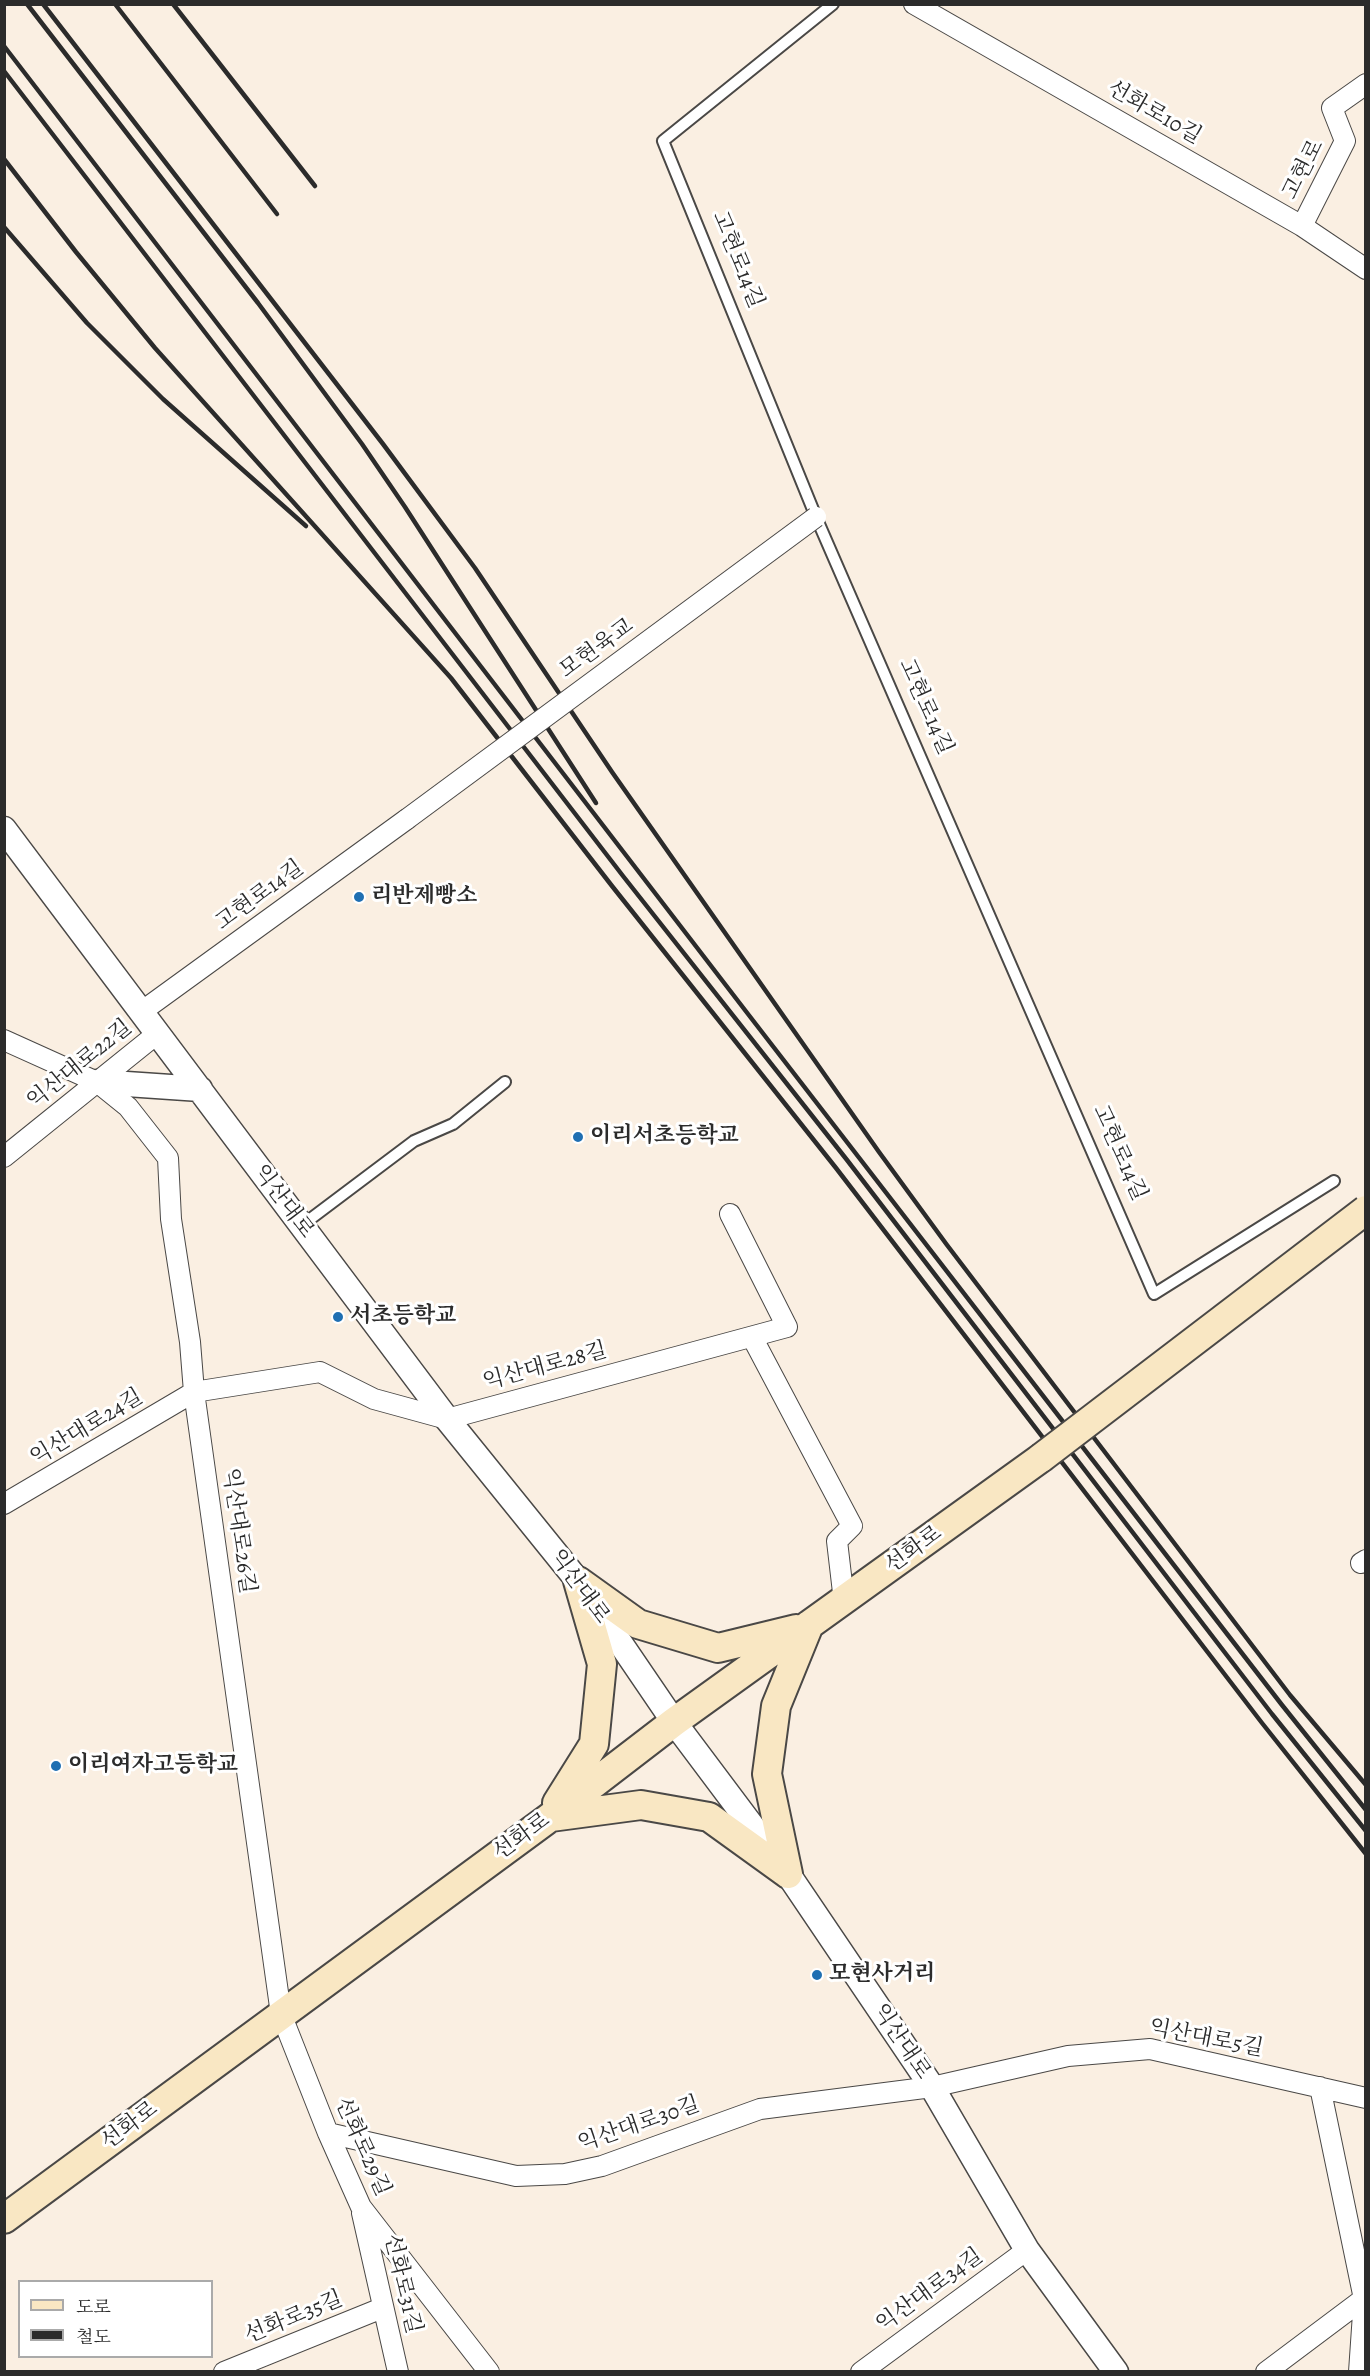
<!DOCTYPE html>
<meta charset="utf-8">
<style>
body{margin:0}
#map{position:relative;width:1370px;height:2376px;overflow:hidden;background:#faefe2;font-family:Alegreya,"Noto Serif KR",serif}
canvas{display:block}
.frame{position:absolute;inset:0;border:6px solid #2b2b2b;pointer-events:none}
.legend{position:absolute;left:18px;top:2280px;width:195px;height:78px;box-sizing:border-box;background:#fff;border:2px solid #aaa;margin:0;padding:8px 10px;list-style:none;font-size:18px;color:#2b2b2b}
.legend li{display:flex;align-items:center;gap:12px;height:30px}
.legend b{width:30px;border:2px solid #aaa}
</style>
<div id="map">
<canvas width="1370" height="2376"></canvas>
<div class="frame"></div>
<ul class="legend">
<li><b style="height:8px;background:#f9e7c3"></b>도로</li>
<li><b style="height:8px;background:#2b2b2b"></b>철도</li>
</ul>
</div>
<script>
const ctx = document.querySelector('canvas').getContext('2d');
ctx.lineJoin = 'round';
const poly = rows => new Path2D(rows.map(r => 'M' + r).join(''));
function strokePath(path, color, width, dash) { ctx.strokeStyle = color; ctx.lineWidth = width; ctx.lineCap = dash ? 'butt' : 'round'; ctx.setLineDash(dash || []); ctx.stroke(path); }
function drawText(font, color, halo, rows, align = 'center') {
  ctx.font = font + ' Alegreya,"Noto Serif KR",serif'; ctx.lineWidth = 6; ctx.setLineDash([]); ctx.textBaseline = 'middle'; ctx.strokeStyle = halo; ctx.fillStyle = color; for (const [text, x, y, turn = 0] of rows) {
    ctx.save(); ctx.translate(x, y); ctx.rotate((+turn || 0) * Math.PI / 180); ctx.textAlign = isNaN(turn) ? turn : align; if (halo) ctx.strokeText(text, 0, 0); ctx.fillText(text, 0, 0); ctx.restore();
  }
}
const service = poly([
 [833,4,663,141,816,517,1154,1294,1334,1181],
 [301,1226,414,1141,453,1124,505,1082]
]);
const minor = poly([
 [914,4,1302,226,1366,269],
 [1302,226,1345,141,1332,108,1366,84],
 [141,1012,407,819],
 [4,1040,97,1082,128,1107,168,1158,171,1219,190,1342,194,1392,281,2014,328,2133,361,2207,489,2372],
 [4,1157,158,1033],
 [752,1337,852,1526,837,1541,844,1601],
 [4,1504,194,1392,320,1372,374,1399,447,1419,787,1327,730,1214],
 [1361,1563,1366,1560],
 [1320,2087,1364,2299,1359,2372],
 [328,2133,516,2176,565,2174,602,2166,760,2109,932,2087,1068,2056,1150,2049,1366,2098],
 [362,2213,398,2372],
 [224,2372,382,2308],
 [861,2372,1027,2250],
 [1266,2372,1366,2297]
]);
const tertiary = poly([
 [4,829,447,1419,578,1581,674,1722,788,1874,932,2087,1027,2250,1116,2372],
 [97,1082,200,1089]
]);
const secondary = poly([
 [578,1581,638,1624,718,1648,796,1629],
 [557,1803,594,1744,602,1664,578,1581],
 [551,1817,641,1805,709,1817,788,1874],
 [788,1874,767,1774,776,1706,809,1625],
 [4,2219,549,1818,674,1722,1041,1458]
]);
strokePath(service, '#4a4846', 14);
strokePath(minor, '#4a4846', 22);
strokePath(tertiary, '#4a4846', 27);
strokePath(secondary, '#4a4846', 32);
strokePath(service, '#fff', 10);
strokePath(minor, '#fff', 20);
strokePath(tertiary, '#fff', 24);
strokePath(secondary, '#f9e7c3', 28);
strokePath(poly([
 [27,4,258,303,362,444,405,507,596,803],
 [43,4,383,444,475,568,612,772,879,1152,947,1245,1290,1695,1366,1785],
 [115,4,277,214],
 [173,4,315,186],
 [4,46,748,1014,1282,1705,1366,1810],
 [4,71,623,876,847,1160,1272,1714,1366,1831],
 [4,159,76,252,155,348,451,678,612,886,836,1168,1262,1723,1366,1854],
 [4,227,87,323,163,399,306,526]
]), '#2b2b2b', 4.5);
const minorBridge = poly([
 [407,819,816,517]
]);
const secondaryBridge = poly([
 [1041,1458,1366,1210]
]);
strokePath(minorBridge, '#4a4846', 22, []);
strokePath(secondaryBridge, '#4a4846', 32, []);
strokePath(minorBridge, '#fff', 20);
strokePath(secondaryBridge, '#f9e7c3', 28);
for (const [x, y, r, color] of [
 [359,897,6,"#1f6fb2"],
 [578,1137,6,"#1f6fb2"],
 [338,1317,6,"#1f6fb2"],
 [56,1766,6,"#1f6fb2"],
 [817,1975,6,"#1f6fb2"]
]) { const dot = new Path2D(); dot.arc(x, y, r, 0, 2 * Math.PI); ctx.fillStyle = color; ctx.fill(dot); strokePath(dot, '#fff', 2); }
drawText('22px', '#2b2b2b', '#fff', [
 ["선화로10길",1154,113,30],
 ["고현로",1304,170,-63],
 ["고현로14길",737,260,68],
 ["모현육교",597,649,-36],
 ["고현로14길",925,707,66],
 ["고현로14길",260,896,-36],
 ["익산대로22길",80,1065,-39],
 ["고현로14길",1119,1153,66],
 ["익산대로",283,1202,53],
 ["익산대로28길",545,1367,-15],
 ["익산대로24길",87,1428,-31],
 ["익산대로26길",238,1531,82],
 ["선화로",914,1550,-36],
 ["익산대로",579,1587,54],
 ["선화로",522,1837,-36],
 ["익산대로5길",1206,2039,11],
 ["익산대로",901,2042,56],
 ["익산대로30길",639,2125,-19],
 ["선화로",130,2126,-37],
 ["선화로29길",362,2147,66],
 ["선화로31길",402,2284,77],
 ["익산대로34길",930,2291,-36],
 ["선화로35길",294,2318,-22]
]);
drawText('bold 22px', '#2b2b2b', '#fff', [
 ["리반제빵소",371,897],
 ["이리서초등학교",590,1137],
 ["서초등학교",350,1317],
 ["이리여자고등학교",68,1766],
 ["모현사거리",829,1975]
], 'left');
</script>
